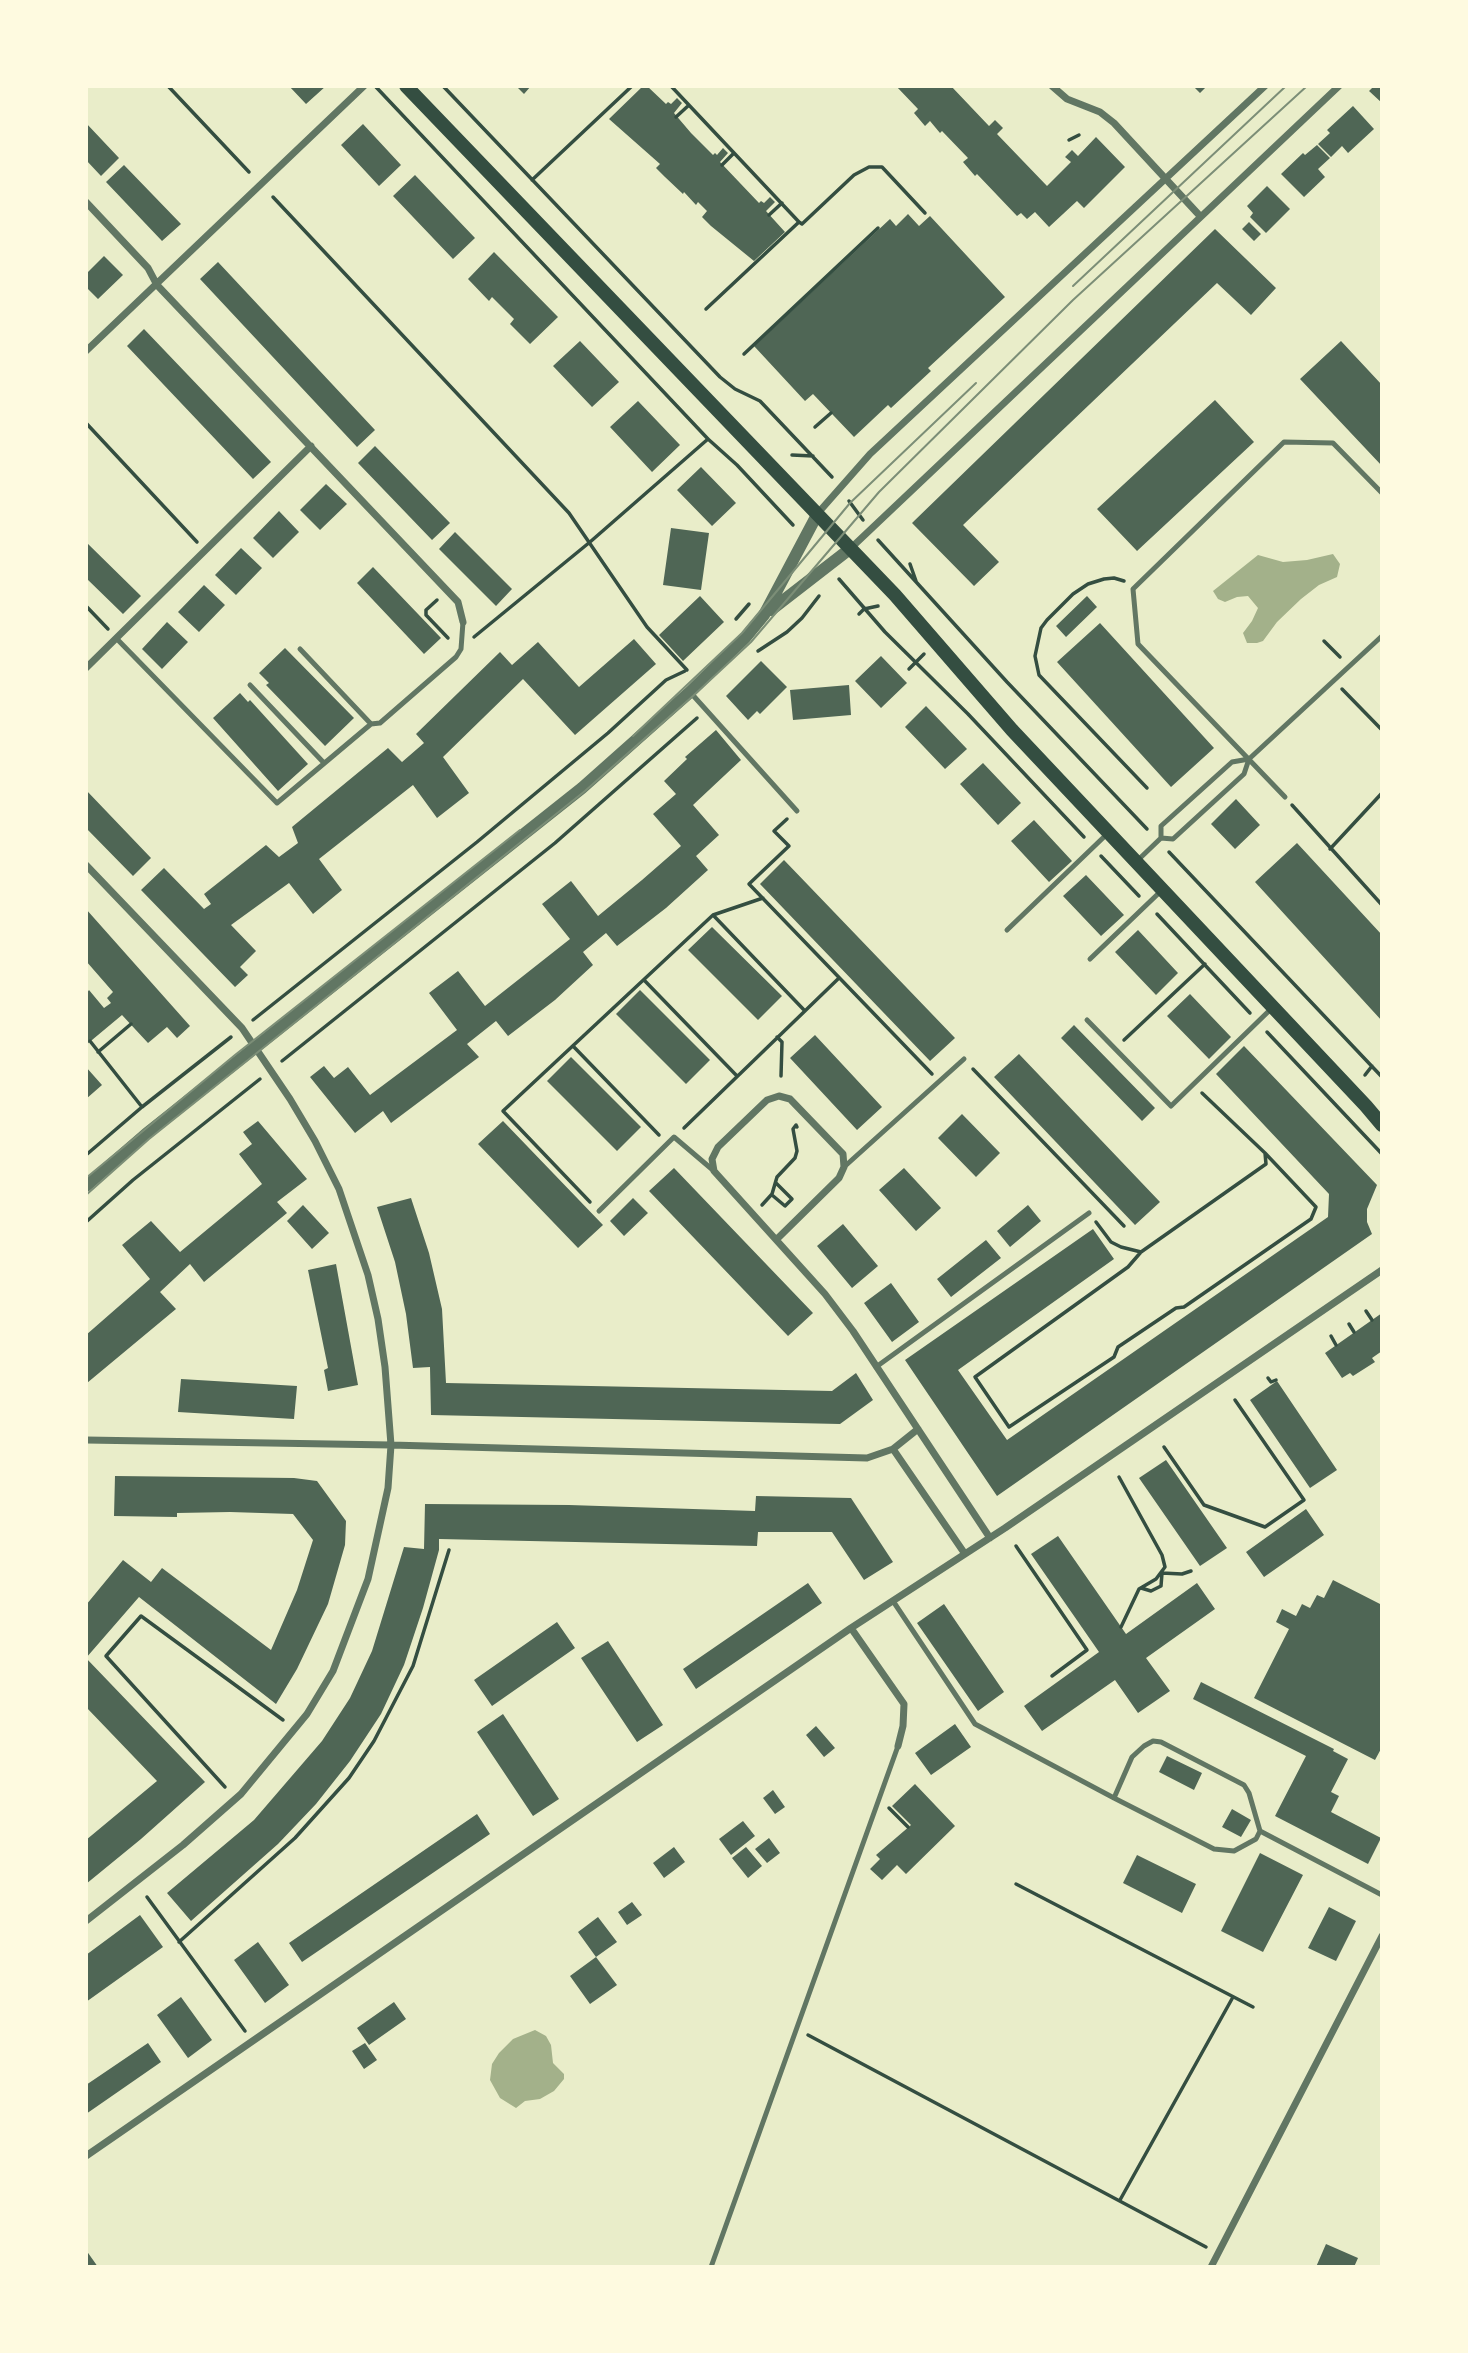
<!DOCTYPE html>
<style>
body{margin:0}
#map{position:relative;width:1468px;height:2353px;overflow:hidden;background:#e9edc9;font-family:Karla,sans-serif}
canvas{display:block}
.frame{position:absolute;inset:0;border:88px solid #fefae0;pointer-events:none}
</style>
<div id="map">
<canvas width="1468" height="2353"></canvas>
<div class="frame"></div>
</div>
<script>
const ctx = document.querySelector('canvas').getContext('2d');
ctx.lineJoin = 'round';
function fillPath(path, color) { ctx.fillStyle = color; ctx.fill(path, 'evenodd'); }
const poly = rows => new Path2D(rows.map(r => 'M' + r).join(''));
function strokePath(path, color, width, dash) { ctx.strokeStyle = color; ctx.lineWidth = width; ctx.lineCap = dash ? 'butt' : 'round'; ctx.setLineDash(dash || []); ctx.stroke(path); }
fillPath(poly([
 [1333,554,1340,564,1337,577,1319,585,1301,599,1277,622,1263,641,1257,643,1247,643,1243,633,1252,621,1258,608,1248,596,1237,597,1225,602,1218,599,1213,591,1258,555,1283,562,1307,560],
 [535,2030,546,2036,551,2045,553,2063,564,2074,564,2079,554,2091,540,2099,525,2101,516,2108,500,2098,490,2080,492,2064,499,2053,513,2039]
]), '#a3b18a');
fillPath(poly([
 [289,86,326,86,306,104],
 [516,86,531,86,524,94],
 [643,86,647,86,666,104,668,102,671,104,677,98,682,103,674,113,691,133,713,155,715,153,717,155,723,148,728,153,720,162,759,203,761,201,764,203,770,197,775,202,766,211,785,232,754,261,711,226,702,217,707,211,698,202,696,205,684,192,683,194,665,177,656,168,660,164,609,119],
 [896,86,951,86,989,126,995,120,1003,128,997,134,1047,186,1071,162,1065,157,1072,150,1078,156,1096,137,1125,167,1084,208,1077,201,1049,227,1035,212,1027,219,1021,213,1017,216,977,174,975,176,963,162,968,158,942,131,940,133,930,121,925,126,914,113,918,109],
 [1193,86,1207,86,1200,93],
 [1374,86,1382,86,1382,103,1369,91],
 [1353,106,1374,129,1348,153,1342,146,1331,157,1318,144,1330,133,1327,130],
 [86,123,119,158,101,176,86,160],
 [363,124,401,165,379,186,341,145],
 [1317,145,1330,158,1318,169,1325,177,1304,197,1281,174,1303,153,1305,155],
 [124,165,181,224,162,241,106,182],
 [415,175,475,238,453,259,393,196],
 [1267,186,1290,209,1266,233,1250,217,1253,213,1247,206],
 [908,214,919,226,930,216,1005,297,928,368,931,371,891,408,888,405,854,437,813,394,805,401,754,346,890,219,896,226],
 [1249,222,1261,234,1254,241,1242,229],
 [1215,229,1276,288,1251,315,1217,283,963,525,999,562,974,586,912,523],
 [494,252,558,317,530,344,510,324,514,319,492,297,489,301,468,279],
 [104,256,123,275,98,299,86,287,86,274],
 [218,262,375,430,357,447,200,279],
 [144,329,271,462,253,479,127,346],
 [580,341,619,382,592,407,553,366],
 [1341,341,1382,385,1382,466,1300,379],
 [1215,400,1254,442,1137,551,1097,509],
 [638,401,680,445,652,472,610,427],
 [375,446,450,523,432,540,358,463],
 [701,467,736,503,712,526,677,490],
 [326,484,347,504,320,530,300,510],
 [279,511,299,532,273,558,253,538],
 [671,528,709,533,701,590,663,585],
 [455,532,512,589,496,606,439,549],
 [86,542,141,596,123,614,86,578],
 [241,548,262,568,236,595,215,575],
 [373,567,441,638,424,654,357,583],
 [204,585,225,605,199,632,178,612],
 [700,596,724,622,683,661,659,635],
 [1087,596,1097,607,1066,637,1056,626],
 [167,622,188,642,162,669,142,649],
 [1100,623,1214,748,1171,787,1057,662],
 [634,639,656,664,575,735,523,679,443,757,469,793,437,818,413,785,319,859,342,890,313,914,289,883,231,925,256,951,240,967,248,975,235,987,141,890,164,868,204,909,211,904,204,894,266,845,279,857,298,843,292,827,388,748,402,762,424,743,416,734,500,652,512,665,538,642,579,687],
 [285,648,354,718,325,746,266,685,269,683,259,673],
 [881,656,907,683,881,708,855,681],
 [761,661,787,687,760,714,757,711,748,720,726,696],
 [849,685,851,715,793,720,790,690],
 [240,693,248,702,250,700,308,764,278,791,213,718],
 [926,706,967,749,945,769,905,727],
 [716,730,741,760,693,805,719,835,696,856,708,870,666,908,617,946,606,933,583,952,593,965,555,1000,508,1036,496,1021,467,1044,479,1057,391,1123,383,1111,355,1133,310,1077,324,1066,334,1078,348,1067,370,1095,457,1030,429,993,458,971,485,1006,570,939,542,904,571,881,598,916,642,880,681,846,653,814,676,794,664,781,687,759,685,757],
 [983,763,1021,803,998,825,960,784],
 [86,790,151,858,133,876,86,828],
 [1236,799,1260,825,1235,849,1211,824],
 [1034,820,1072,861,1049,882,1011,841],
 [1297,843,1382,935,1382,1021,1255,882],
 [784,860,955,1038,930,1061,760,884],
 [1086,875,1124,915,1101,936,1063,896],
 [86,909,190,1026,177,1038,167,1027,148,1043,122,1015,86,1045,86,994,89,990,104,1008,111,1003,107,998,113,992,86,961],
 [712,927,782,996,758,1020,688,950],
 [1138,930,1178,973,1156,995,1115,952],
 [640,990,710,1060,686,1084,616,1014],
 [1190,994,1231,1037,1209,1059,1167,1016],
 [1074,1025,1155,1108,1142,1121,1061,1038],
 [815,1035,882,1107,857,1130,790,1058],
 [1244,1046,1377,1185,1367,1209,1367,1222,1372,1234,997,1496,905,1360,1093,1229,1114,1259,958,1370,1007,1440,1328,1217,1329,1194,1216,1074],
 [1019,1054,1160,1202,1135,1225,994,1077],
 [571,1057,641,1127,617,1151,547,1081],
 [86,1067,102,1085,86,1099],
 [962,1114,1000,1153,976,1177,938,1138],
 [258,1121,307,1179,277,1202,287,1213,204,1282,190,1264,160,1292,176,1309,87,1383,86,1335,150,1279,122,1245,151,1221,180,1252,262,1184,239,1154,252,1144,243,1132],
 [503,1121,603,1225,578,1248,478,1144],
 [674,1168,813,1313,788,1336,649,1191],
 [904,1168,941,1208,916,1231,879,1190],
 [411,1198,429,1253,442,1309,446,1383,832,1391,856,1373,873,1400,840,1424,431,1415,430,1367,413,1368,406,1314,395,1262,377,1207],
 [633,1198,648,1213,624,1236,610,1221],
 [303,1205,329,1233,312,1249,287,1221],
 [1028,1205,1041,1221,1010,1247,997,1231],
 [843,1224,878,1266,852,1288,817,1246],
 [986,1240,1001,1258,951,1297,937,1279],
 [336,1264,358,1385,328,1391,324,1370,328,1368,308,1270],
 [891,1283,919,1322,892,1342,864,1303],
 [1382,1313,1382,1351,1372,1358,1375,1362,1353,1376,1350,1373,1342,1378,1325,1353],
 [181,1379,297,1386,294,1419,178,1412],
 [1277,1381,1337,1470,1310,1488,1250,1400],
 [1166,1460,1227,1548,1200,1566,1139,1478],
 [115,1476,294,1478,317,1481,346,1521,345,1545,328,1604,297,1669,276,1704,139,1597,86,1658,205,1782,141,1839,86,1884,86,1840,157,1781,86,1707,86,1605,123,1560,151,1582,162,1568,271,1650,297,1590,313,1540,293,1514,230,1512,177,1513,177,1517,114,1516],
 [756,1496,851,1498,893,1562,864,1580,832,1532,758,1532,757,1546,439,1539,439,1550,423,1608,404,1665,381,1714,350,1761,316,1804,278,1844,191,1921,167,1893,254,1820,322,1741,350,1698,372,1651,404,1547,424,1549,425,1504,569,1505,755,1511],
 [1306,1509,1324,1535,1264,1577,1246,1552],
 [1058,1536,1126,1634,1197,1583,1215,1609,1146,1658,1170,1691,1138,1713,1115,1680,1042,1731,1024,1706,1099,1652,1031,1554],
 [1333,1580,1382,1605,1382,1747,1375,1760,1254,1698,1289,1629,1276,1622,1282,1609,1296,1616,1302,1604,1310,1608,1317,1595,1324,1598],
 [808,1583,822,1603,696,1689,683,1669],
 [944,1604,1004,1692,978,1711,917,1623],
 [557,1622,575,1648,492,1706,474,1680],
 [608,1641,663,1725,637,1742,581,1658],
 [1201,1682,1334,1749,1333,1751,1348,1759,1331,1792,1339,1796,1331,1812,1381,1838,1368,1864,1275,1816,1306,1756,1193,1699],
 [503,1714,559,1799,533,1816,477,1732],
 [955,1724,971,1747,931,1775,915,1753],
 [816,1726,835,1748,824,1757,806,1735],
 [1167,1756,1202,1773,1194,1790,1159,1772],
 [915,1784,955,1826,906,1874,897,1865,882,1880,870,1869,880,1859,876,1855,911,1825,892,1806],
 [773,1790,785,1807,775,1814,763,1798],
 [1232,1809,1251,1820,1241,1837,1222,1827],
 [477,1814,490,1834,302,1962,289,1943],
 [743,1821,755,1836,731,1855,719,1839],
 [769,1838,780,1853,767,1863,755,1849],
 [674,1847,685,1862,664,1878,653,1863],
 [746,1847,762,1866,748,1878,732,1858],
 [1260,1853,1303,1875,1263,1952,1221,1931],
 [1137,1855,1196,1884,1182,1913,1123,1883],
 [632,1902,642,1915,627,1925,618,1912],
 [1329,1907,1356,1921,1336,1961,1308,1948],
 [140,1915,163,1947,86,2002,86,1955],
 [598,1917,617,1942,596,1957,617,1985,590,2004,570,1976,596,1957,578,1932],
 [258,1942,289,1985,265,2003,234,1960],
 [181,1997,212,2040,188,2058,157,2015],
 [394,2002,406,2019,369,2045,357,2028],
 [148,2043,161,2062,86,2114,86,2085],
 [365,2043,377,2060,364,2069,352,2051],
 [1326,2244,1358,2258,1354,2267,1316,2267],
 [86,2250,98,2267,86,2267]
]), '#4f6655');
strokePath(poly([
 [168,86,249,172],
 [443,86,720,377,735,389,760,401,832,477],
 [671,86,799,222],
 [376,87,708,439,737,465,793,525],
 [676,117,689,105],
 [1069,140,1079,135],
 [722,165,734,153],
 [532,180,632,86],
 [273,197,569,513,647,627,687,670],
 [769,215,782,203],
 [706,309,799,222,802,224,854,175,869,167,882,167,925,213],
 [744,354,878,228],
 [86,423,197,542],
 [815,427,831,413],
 [792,455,813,456],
 [849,501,863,520],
 [878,540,1007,682,1147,829],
 [910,564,916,581],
 [839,579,885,632,968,714,1084,837],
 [1124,581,1114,578,1104,579,1088,584,1073,594,1047,620,1041,628,1035,656,1039,675,1147,788],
 [437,600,426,610,426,615,448,638],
 [86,606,108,629],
 [859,614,864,609,878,606],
 [736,619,749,604],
 [474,637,590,542,708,439],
 [1324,641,1340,657],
 [758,651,787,632,802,618,819,596],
 [909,669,924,654],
 [1342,689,1382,730],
 [1292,805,1382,905],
 [787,819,774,831,789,846,749,884,932,1074],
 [1330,849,1382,793],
 [1169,852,1382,1077],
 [1101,856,1139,896],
 [1157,914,1250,1013],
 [713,915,805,1011],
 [644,980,737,1076],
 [253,1020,477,842,608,733,666,680,685,671],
 [1267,1032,1382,1154],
 [777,1037,782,1042,781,1076],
 [1124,1040,1205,964],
 [90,1041,142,1107],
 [573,1046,659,1135],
 [98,1052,131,1024],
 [282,1061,555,843,697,718],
 [973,1069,1124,1226],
 [1365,1075,1372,1066],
 [1202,1093,1265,1153,1266,1164,1141,1252,1128,1267,975,1377,1009,1427,1114,1357,1118,1347,1176,1308,1184,1307,1311,1219,1316,1207,1265,1153],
 [684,1128,839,978],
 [86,1155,142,1107,231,1037],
 [772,1195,785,1206,792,1199,776,1183],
 [590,1202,503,1111,713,915,763,898],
 [762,1205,772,1194,777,1177,795,1158,797,1151,793,1129,796,1125,797,1127],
 [86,1222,133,1180,260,1079],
 [1096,1222,1111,1242,1121,1247,1141,1252],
 [1366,1311,1372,1320],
 [1349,1324,1354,1332],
 [1331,1336,1336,1345],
 [1268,1378,1271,1382,1276,1380],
 [1164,1447,1204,1505,1265,1527,1304,1500,1235,1400],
 [1119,1477,1162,1555,1165,1567,1156,1579,1139,1589,1121,1627],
 [1016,1546,1087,1650,1052,1676],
 [1141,1588,1151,1591,1161,1586,1162,1573,1182,1574,1191,1571],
 [225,1787,106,1656,141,1616,283,1720],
 [889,1808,908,1827],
 [1016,1884,1253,2007],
 [147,1897,245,2031],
 [179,1942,295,1838,349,1778,374,1741,413,1666,449,1550],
 [808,2035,1206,2247],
 [1120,2200,1233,1997]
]), '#344e41', 3.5);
strokePath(poly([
 [116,638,277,803,371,724,380,723,456,657,461,649,463,622],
 [300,649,371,724],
 [250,685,324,763],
 [690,692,797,811],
 [1285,797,1138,644,1133,589,1284,442,1333,443,1382,493],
 [1161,838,1173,839,1244,774,1249,759,1382,636],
 [1137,861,1161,838,1161,826,1232,762,1249,759],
 [1007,930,1107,834],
 [1090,959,1161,891],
 [1087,1020,1171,1106,1273,1007],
 [844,1167,964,1059],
 [599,1211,674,1137,714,1171],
 [876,1367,1089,1213],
 [893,1601,975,1724,1114,1798],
 [1153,1741,1161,1742,1244,1785,1249,1793,1260,1831,1256,1839,1234,1851,1214,1849,1114,1798,1132,1757,1144,1746,1153,1741],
 [1260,1831,1382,1895],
 [711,2267,898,1746]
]), '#617663', 5);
strokePath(poly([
 [1052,86,1067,99,1100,112,1114,123,1200,216],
 [86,202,148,268,157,285,458,602,463,622],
 [86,351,364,86],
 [818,513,870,454,1265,86],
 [851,548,1339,86],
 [86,668,311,446],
 [86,865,242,1028,290,1099,315,1141,339,1189,368,1275,378,1319,385,1367,391,1445,388,1488,368,1579,333,1671,307,1714,241,1794,183,1845,86,1921],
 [777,1239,839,1178,844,1167,843,1154,790,1099,779,1096,767,1100,718,1147,712,1159,714,1171,825,1294,853,1331,990,1538],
 [86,1440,391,1445,867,1458,893,1449,918,1429],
 [893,1449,965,1554],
 [851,1628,904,1704,903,1726,898,1746],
 [86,2156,851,1628,1005,1528,1382,1270],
 [1211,2267,1382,1936]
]), '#617663', 7);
strokePath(poly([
 [771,610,851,548],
 [86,1186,146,1134,582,788,690,692,745,638,764,615,818,513]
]), '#617663', 12);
strokePath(poly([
 [406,86,895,595,1012,730,1366,1106,1382,1125]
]), '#344e41', 14);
strokePath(poly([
 [1073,286,1286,86],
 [633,736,742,633,850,503,976,383],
 [86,1178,235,1055,520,830],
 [86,1195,149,1139,585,791,693,696,751,642,879,492,1073,300,1307,86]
]), '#7c8e77', 2);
</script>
